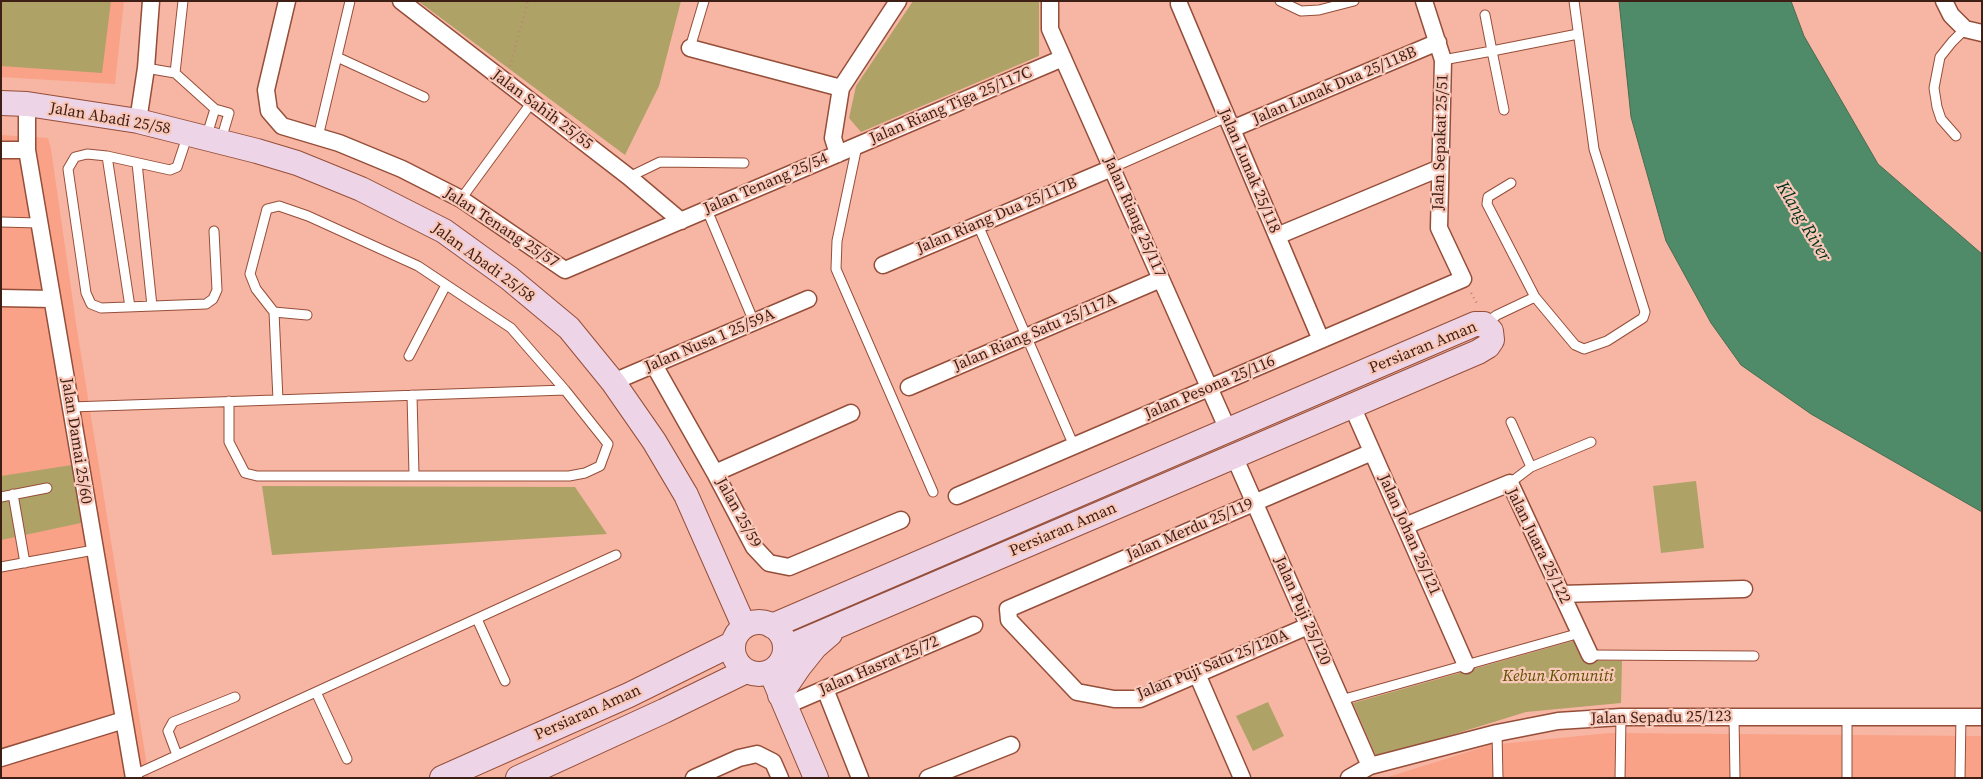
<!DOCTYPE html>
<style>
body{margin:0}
#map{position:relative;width:1983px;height:779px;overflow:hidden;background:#f7b6a3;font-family:"Source Serif 4",serif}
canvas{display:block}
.frame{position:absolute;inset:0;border:2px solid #3e1f16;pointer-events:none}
</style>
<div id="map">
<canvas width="1983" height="779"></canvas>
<div class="frame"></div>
</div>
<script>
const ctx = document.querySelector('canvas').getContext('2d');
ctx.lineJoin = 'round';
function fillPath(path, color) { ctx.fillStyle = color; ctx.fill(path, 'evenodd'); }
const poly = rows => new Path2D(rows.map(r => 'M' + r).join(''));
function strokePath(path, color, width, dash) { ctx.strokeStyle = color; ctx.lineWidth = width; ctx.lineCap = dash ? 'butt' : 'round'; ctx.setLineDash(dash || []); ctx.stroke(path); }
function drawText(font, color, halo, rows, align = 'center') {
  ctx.font = font + ' "Source Serif 4",serif'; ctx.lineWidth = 4.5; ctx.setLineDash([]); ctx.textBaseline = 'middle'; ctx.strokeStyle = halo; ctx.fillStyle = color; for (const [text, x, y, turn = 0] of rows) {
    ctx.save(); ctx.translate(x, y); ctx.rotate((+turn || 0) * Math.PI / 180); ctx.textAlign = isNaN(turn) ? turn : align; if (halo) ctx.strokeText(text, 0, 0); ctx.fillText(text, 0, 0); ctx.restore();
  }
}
fillPath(poly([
 [1,1,124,1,115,84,1,77],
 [1,135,48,138,51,149,76,323,149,778,1,778],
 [1609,733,1982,736,1982,778,1385,778,1490,745]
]), '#f9a288');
fillPath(poly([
 [1,1,111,1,102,73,1,66],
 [418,1,681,1,659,86,625,155],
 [913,1,1039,1,1039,56,861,132,849,118,856,86],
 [72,465,81,523,1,540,1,476],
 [1696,481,1704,548,1661,553,1653,486],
 [262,486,575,487,607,534,272,555],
 [1576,640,1584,660,1622,661,1621,703,1526,712,1377,758,1353,703],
 [1268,702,1284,736,1253,751,1236,716]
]), '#afa267');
const water = poly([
 [1619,1,1791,1,1804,36,1878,164,1982,254,1982,512,1811,414,1741,365,1711,323,1666,241,1631,117,1619,1]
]);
fillPath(water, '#4f8b69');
strokePath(water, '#4a6b50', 1);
const lane = poly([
 [1280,1,1301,11,1319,10,1354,1],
 [690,48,704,1],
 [337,57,424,97],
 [1443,60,1492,51,1485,15],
 [146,68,175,73,215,109,229,113,221,140],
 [175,73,183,1],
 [1504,110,1492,51,1578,34],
 [188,134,177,167,170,170,107,156,87,154,75,157,68,169,86,293,91,304,101,308,206,304,213,299,217,290,214,231],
 [1956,136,1941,119,1937,107,1934,88,1940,57,1952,42,1965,29],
 [318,137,350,1],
 [206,138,215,109],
 [857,146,837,241,836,269,933,492],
 [107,156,130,307],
 [137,163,152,306],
 [1112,168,1227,117],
 [629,177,660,162,744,163],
 [1511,183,1488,197,1487,204,1535,297,1575,345,1584,349,1607,341,1643,318,1645,312,1594,149,1574,1],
 [461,199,532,102],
 [707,210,754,322],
 [1,222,39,223],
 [978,225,1074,446],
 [274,312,307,315],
 [1486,323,1497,315,1535,297],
 [409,356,446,285],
 [412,395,414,475],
 [229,401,229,442,245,473,257,476,569,476,585,473,600,466,608,444,565,390,511,328,418,266,308,216,279,206,267,209,250,274,256,289,274,312,278,400],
 [71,407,565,390],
 [1511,422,1531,467],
 [1510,483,1531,467,1591,442],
 [13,494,25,563],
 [1,497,47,488],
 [1,567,94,550],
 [477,619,505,681],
 [1590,655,1754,656],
 [316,692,347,759],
 [1341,700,1580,633],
 [1734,717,1735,778],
 [1847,717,1847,778],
 [1497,733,1498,778],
 [177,755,168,731,173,722,235,697],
 [134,775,616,555],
 [1620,778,1621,717],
 [1960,778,1961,715]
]);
const street = poly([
 [287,1,266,90,269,111,282,126,339,143,402,169,461,199,565,270,1063,58],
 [401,1,629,177,681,221],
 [1050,1,1050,29,1228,430],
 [1179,1,1179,4,1321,340],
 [1944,1,1951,15,1965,29,1982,33],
 [690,48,841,88],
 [27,104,27,150,134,778],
 [138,121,146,68,151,1],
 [1232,129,1438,42],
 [1,150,27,150],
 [838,154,833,138,841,88,898,1],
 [1277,236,1440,168],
 [883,265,1112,168],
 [1,298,52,299],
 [654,365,715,473,754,547,769,563,789,567,901,520],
 [613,382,808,299],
 [909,387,1161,279],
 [1352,406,1466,665],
 [1234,456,1370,766],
 [715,473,851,413],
 [957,496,1463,279,1439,228,1443,60,1424,1],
 [1405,526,1510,483,1590,655],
 [1561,594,1744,589],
 [1308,626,1140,699,1114,699,1077,692,1009,620,1008,609,1372,452],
 [1197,674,1242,778],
 [825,689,860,778],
 [785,706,974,625],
 [1,758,124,720],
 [694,778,739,758,757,754,773,762,780,778],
 [928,778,1011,745],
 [1349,778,1370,766,1497,733,1558,721,1621,717,1982,717]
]);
const secondary = poly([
 [1,103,27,104,138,121,257,151,297,163,361,189,444,231,509,278,569,328,613,382,654,441,686,495,744,626],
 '733 648a26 26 0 1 1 52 0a26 26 0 1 1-52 0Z',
 [772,626,1475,324,1484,324,1491,331,1492,340,1488,346,1478,352,786,648],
 [771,672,816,778],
 [780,695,799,667,815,647,830,634],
 [442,778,629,695,732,644],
 [518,778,664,711,746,671]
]);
strokePath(lane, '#954e39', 11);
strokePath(street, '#954e39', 19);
strokePath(secondary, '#954e39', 26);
strokePath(poly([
 [510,66,528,1],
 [1471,293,1478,305]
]), '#bb8575', 2.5, [1, 4]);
strokePath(lane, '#fff', 9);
strokePath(street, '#fff', 16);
strokePath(secondary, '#edd5e7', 24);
drawText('16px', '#3e1f16', '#f9c8b9', [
 ["Jalan Lunak Dua 25/118B",1335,86,-23],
 ["Jalan Riang Tiga 25/117C",951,106,-23],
 ["Jalan Sahih 25/55",542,110,37],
 ["Jalan Abadi 25/58",110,119,10],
 ["Jalan Sepakat 25/51",1441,142,-88],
 ["Jalan Lunak 25/118",1249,171,67],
 ["Jalan Tenang 25/54",766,184,-23],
 ["Jalan Riang Dua 25/117B",997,216,-23],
 ["Jalan Riang 25/117",1134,217,66],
 ["Jalan Tenang 25/57",501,228,33],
 ["Jalan Abadi 25/58",483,263,36],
 ["Jalan Riang Satu 25/117A",1035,333,-23],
 ["Jalan Nusa 1 25/59A",710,341,-23],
 ["Persiaran Aman",1423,348,-22],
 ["Jalan Pesona 25/116",1210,388,-23],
 ["Jalan Damai 25/60",76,441,81],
 ["Jalan 25/59",738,513,61],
 ["Persiaran Aman",1063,530,-23],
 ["Jalan Merdu 25/119",1190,530,-23],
 ["Jalan Johan 25/121",1409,535,66],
 ["Jalan Juara 25/122",1538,546,64],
 ["Jalan Puji 25/120",1302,611,66],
 ["Jalan Puji Satu 25/120A",1213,665,-22],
 ["Jalan Hasrat 25/72",879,666,-23],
 ["Persiaran Aman",588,713,-24],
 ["Jalan Sepadu 25/123",1661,718,-1]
]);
drawText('italic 16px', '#5f5100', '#f9c8b9', [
 ["Kebun Komuniti",1558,677]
]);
drawText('italic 18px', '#00341d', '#f9c8b9', [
 ["Klang River",1803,222,59]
]);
</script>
